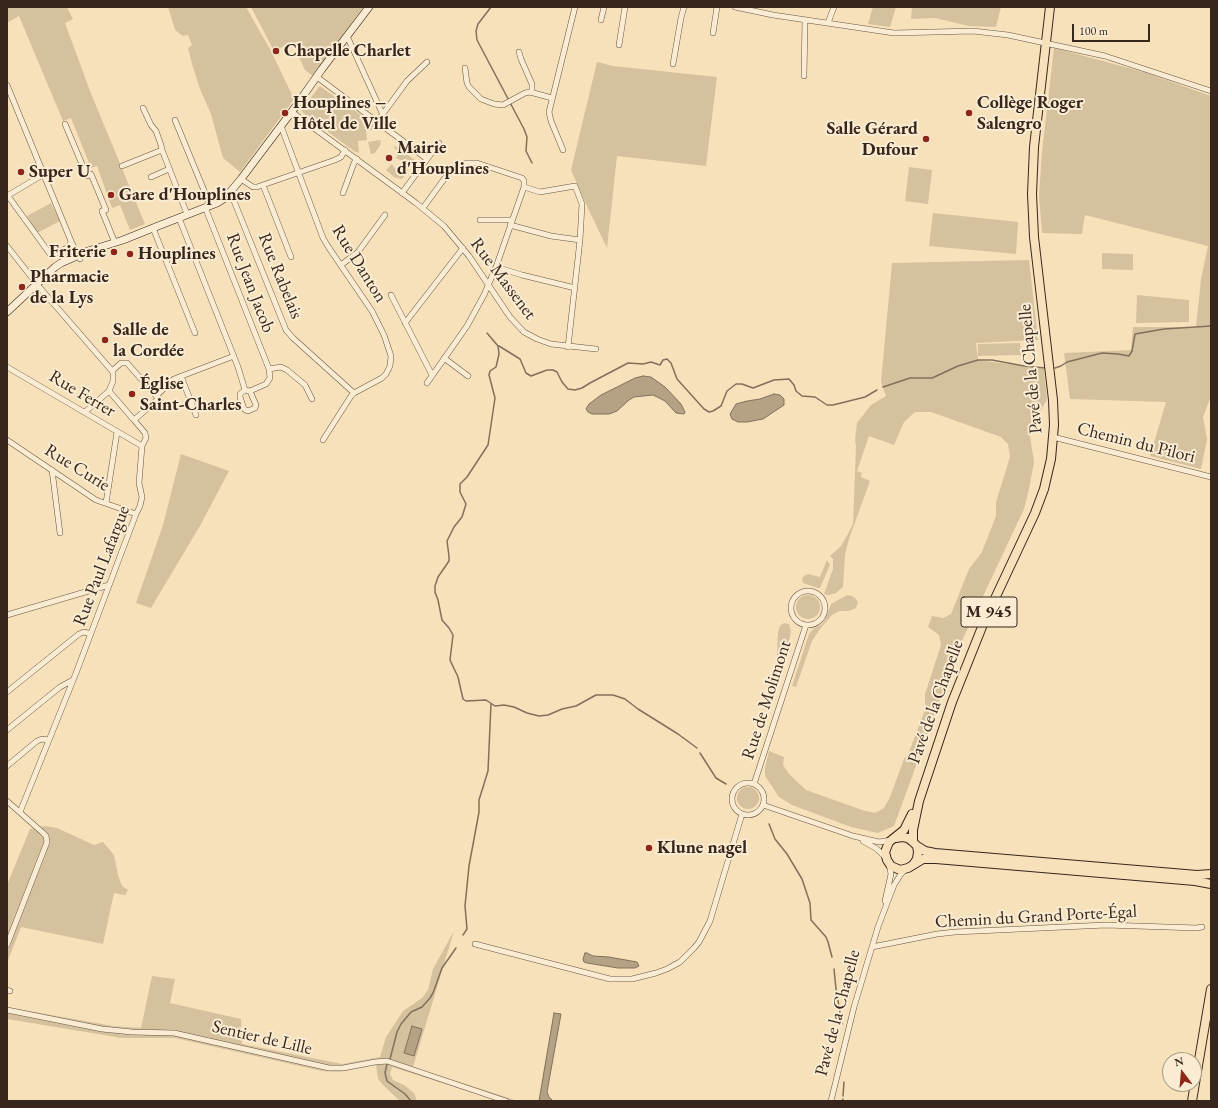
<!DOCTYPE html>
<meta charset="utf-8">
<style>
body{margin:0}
#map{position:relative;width:1218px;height:1108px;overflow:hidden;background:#f6e1ba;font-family:"EB Garamond",serif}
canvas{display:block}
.frame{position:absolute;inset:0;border:8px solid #37261b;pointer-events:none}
.north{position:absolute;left:1162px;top:1052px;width:40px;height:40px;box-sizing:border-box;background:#f9ecd2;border:1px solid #ab9d89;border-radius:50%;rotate:344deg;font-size:11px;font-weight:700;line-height:16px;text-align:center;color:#37261b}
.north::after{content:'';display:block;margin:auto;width:14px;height:18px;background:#8f2418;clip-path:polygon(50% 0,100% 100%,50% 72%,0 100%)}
.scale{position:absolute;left:1072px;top:24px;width:78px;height:18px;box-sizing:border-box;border:2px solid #37261b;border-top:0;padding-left:5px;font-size:12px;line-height:14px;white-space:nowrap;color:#37261b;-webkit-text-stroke:3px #f9ecd2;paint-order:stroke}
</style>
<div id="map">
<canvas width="1218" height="1108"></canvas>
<div class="frame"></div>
<div class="north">N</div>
<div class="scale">100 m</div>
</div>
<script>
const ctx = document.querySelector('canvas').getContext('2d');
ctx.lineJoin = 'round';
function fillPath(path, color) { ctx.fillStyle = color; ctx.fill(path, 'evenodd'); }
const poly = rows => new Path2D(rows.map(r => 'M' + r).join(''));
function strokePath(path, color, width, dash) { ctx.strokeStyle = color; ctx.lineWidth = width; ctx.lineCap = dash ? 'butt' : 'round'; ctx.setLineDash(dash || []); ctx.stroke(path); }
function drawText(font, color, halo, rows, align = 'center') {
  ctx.font = font + ' "EB Garamond",serif'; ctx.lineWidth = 4; ctx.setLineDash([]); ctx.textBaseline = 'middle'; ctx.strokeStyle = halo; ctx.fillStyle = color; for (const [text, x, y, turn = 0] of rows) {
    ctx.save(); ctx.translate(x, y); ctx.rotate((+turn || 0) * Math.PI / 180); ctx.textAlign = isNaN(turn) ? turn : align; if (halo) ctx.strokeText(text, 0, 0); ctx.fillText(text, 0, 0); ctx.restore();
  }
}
fillPath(poly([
 [7,7,67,7,73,19,65,23,90,91,145,224,130,230,120,205,112,208,97,166,91,168,71,118,63,121,19,16,7,23],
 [168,7,246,7,271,51,294,99,240,172,223,158,211,114,200,89,192,64,188,48,192,45,188,35,183,36,175,30],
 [251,7,363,7,313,76,305,70,292,42,274,51],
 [873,7,896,7,890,27,868,24],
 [912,7,1001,7,996,27,969,26,935,18,911,19],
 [1054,48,1144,72,1211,96,1211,396,1203,417,1207,439,1201,469,1150,456,1166,402,1070,399,1064,353,1131,350,1133,327,1196,327,1201,279,1208,246,1085,215,1082,234,1042,233,1039,196,1042,152],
 [597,62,613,66,717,77,706,166,617,156,607,248,585,202,571,170],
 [319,87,321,87,378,127,378,129,366,131,367,140,358,141,359,153,355,152,302,112,302,109],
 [380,140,381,144,375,153,371,154,368,142],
 [395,146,415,160,409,169,408,170,403,178,401,179,394,177,386,170,392,164,394,168,397,169,402,161,396,158,399,152,394,148],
 [909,167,932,170,928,204,905,201],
 [51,203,60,221,37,233,27,216],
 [933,213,1018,222,1016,254,929,246],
 [1102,253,1133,254,1133,270,1102,269],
 [1029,260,1038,340,976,343,978,360,1044,369,1047,400,1029,429,1034,462,1029,489,1024,509,961,643,894,826,878,833,851,827,792,805,779,797,765,776,765,768,769,751,784,757,783,765,789,774,806,790,862,810,875,813,884,808,890,797,904,759,909,752,925,710,925,694,941,645,939,635,928,627,932,616,943,618,951,614,969,569,982,552,996,516,996,502,1010,457,1008,444,1001,437,931,412,915,412,904,422,894,445,869,436,857,471,862,473,861,477,870,481,849,539,845,555,843,587,836,593,829,595,824,594,833,569,833,559,830,556,841,546,849,532,853,524,856,446,855,440,857,423,871,405,886,396,881,382,892,263],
 [1137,295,1189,300,1189,322,1136,323],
 [1020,343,1021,355,978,356,978,344],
 [181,454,229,471,201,524,151,608,136,603,163,525],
 [827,560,830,565,820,588,818,588,803,583,802,579,804,576,808,574,820,577],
 '796 607a12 12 0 1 1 24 0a12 12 0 1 1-24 0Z',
 [847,595,852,596,855,598,858,602,856,608,849,611,839,611,832,615,820,629,812,641,796,687,792,686,809,634,814,628,821,625,825,620,831,604],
 [784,623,789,624,791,631,784,670,779,672,777,654,778,632,780,626],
 '737 798a11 11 0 1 1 22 0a11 11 0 1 1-22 0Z',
 [45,826,57,828,94,845,103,842,114,855,118,875,122,886,128,890,125,895,114,893,103,944,21,927,7,963,7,885,30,829],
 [454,931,413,1067,518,1101,498,1101,392,1067,390,1074,393,1080,404,1085,414,1093,417,1101,400,1101,384,1086,378,1079,376,1065,339,1072,322,1071,175,1038,122,1038,7,1019,7,1007,113,1026,141,1028,152,976,175,979,170,1003,241,1019,242,1044,342,1064,380,1057,386,1037,403,1011,422,998,428,990,433,969]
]), '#d6c19f');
const water = poly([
 [643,376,651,377,665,387,681,404,685,412,684,414,676,413,665,401,653,395,634,397,629,400,617,411,609,414,592,414,588,412,586,409,589,404,601,395,635,378,643,376],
 [774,394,780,395,784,399,784,405,763,419,747,422,738,422,732,419,730,414,736,404,747,401,760,399,774,394],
 [585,953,587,953,593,956,609,957,637,962,639,966,635,968,618,968,587,963,584,962,583,959,585,953],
 [554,1013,561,1014,547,1092,549,1097,553,1101,539,1101,554,1013],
 [412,1026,422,1029,414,1056,404,1053,412,1026]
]);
fillPath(water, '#b5a184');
strokePath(water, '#83705a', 1);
strokePath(poly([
 [491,7,478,24,476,31,477,40,524,129,527,137,526,151,532,163],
 [487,333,498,346,499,354,496,367,490,371,489,375,495,398,488,445,467,477,460,484,460,492,466,504,462,517,454,527,447,541,449,556,449,561,438,577,435,586,435,592,438,600,442,620,449,628,453,635,450,660,458,677,463,699,466,701,486,700,495,706,504,705,514,707,527,713,539,716,548,715,562,709,576,706,596,695,613,695,625,699,638,709,678,734,697,748],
 [499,346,520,359,526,373,531,376,547,370,553,370,557,372,562,382,568,389,575,390,582,388,590,383,628,363,643,364,651,362,660,365,663,360,667,359,671,363,677,379,704,409,709,412,713,411,721,406,727,391,736,384,742,384,753,388,774,380,789,379,794,385,796,391,802,396,815,397,827,405,833,405,865,397,877,390],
 [1055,368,1061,366,1067,362,1102,353,1118,354,1129,356,1132,351,1135,334,1164,329,1211,326],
 [883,387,910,378,932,378,958,366,978,360,992,360,1024,366,1045,368],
 [700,753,716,778,726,784],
 [769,824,775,839,787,854,802,879,810,903,811,920,826,937,828,942,832,957],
 [463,935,467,929,465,906,469,866,479,812,479,800,488,771,491,704],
 [834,969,836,989,842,1024],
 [390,1059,397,1032,401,1024,411,1012,422,1007,430,998,433,993,442,968,456,948],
 [387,1064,385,1073,387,1081,405,1094,411,1101],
 [843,1096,844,1082],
 [842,1101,843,1099]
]), '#83705a', 1.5);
const street = poly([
 [735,7,773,15,894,33,973,31,1008,35,1105,56,1211,91],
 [601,20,604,7],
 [828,23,834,7],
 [713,33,717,7],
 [347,36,383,115],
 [619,45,625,7],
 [519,52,521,59,532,84,532,93],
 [673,64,681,18,684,7],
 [465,68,467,83,469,87,481,99,494,104,503,105,525,93,530,92,552,98],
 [804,76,805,20],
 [317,77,427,159],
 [7,85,71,241,80,259],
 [143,108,151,125,156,131,161,145,162,150,187,214],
 [292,112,416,203,444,226,469,256,510,317,524,332,537,339,551,344,596,349],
 [175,120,210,205],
 [377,122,407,81,427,62],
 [65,124,87,176,91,174,106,210,102,211,115,243],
 [281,126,323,238,329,248,372,311,384,335,391,356,390,366,386,374,382,378,354,393,351,396,323,440],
 [563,150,551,121,549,112,575,7],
 [122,166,162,150],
 [151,177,169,169],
 [241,179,253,187,257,187,335,160,341,157,345,150],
 [263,185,291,257],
 [524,187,540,192,575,186,582,204,580,240,568,347],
 [343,193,354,163,357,159],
 [402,193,439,143],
 [229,194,234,201,286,330,293,338,354,393],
 [7,196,44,174],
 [8,196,50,254,53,255,67,248,70,245,71,241],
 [205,207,269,369,270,378,266,384,250,391],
 [423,208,450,171,458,166,464,163,477,163,522,178,524,181,524,187,496,267,484,295,467,326,427,383],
 [179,218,238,367,245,390],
 [480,220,512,220],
 [510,225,551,236,580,240],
 [153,228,195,333],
 [7,246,40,288,113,372,113,381,109,391,85,412],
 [341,265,358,252,385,215],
 [496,267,522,275,575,288],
 [391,295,432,375],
 [405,323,463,248],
 [444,358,468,376],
 [7,367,142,446],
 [269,369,281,367,287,370,305,385,312,399],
 [181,376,196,415],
 [245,390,250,391,256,405,255,408,248,411,244,409,240,397,240,394,245,390],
 [109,391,134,420,157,400,157,397,127,363,121,363,112,371],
 [156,396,174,379,234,356],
 [1053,437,1211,477],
 [7,440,96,500,136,514],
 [52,470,60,533],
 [106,503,117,432],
 '791 608a17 17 0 1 1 34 0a17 17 0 1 1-34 0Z',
 [7,615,109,585],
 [7,692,79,634,84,632,91,634],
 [7,730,60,687,73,680],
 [7,766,37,741,42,739,48,740],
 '732 799a16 16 0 1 1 32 0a16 16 0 1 1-32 0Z',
 [754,784,806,625],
 [7,801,42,832,46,836,47,842,7,945],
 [763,805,853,836,879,842,892,840],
 [20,812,76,673,136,514,140,506,142,497,139,483,142,446,146,438,145,433,134,420],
 [863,841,877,849,885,857],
 [885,901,891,874,889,864],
 [475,944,610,979,632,979,656,973,667,969,680,962,694,948,699,942,710,921,742,814],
 [872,947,937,934,955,932,1106,925,1197,928,1202,927],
 [7,990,10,991],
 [7,1010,102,1029,132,1032,174,1033,329,1068,343,1068,375,1062,387,1061,506,1101],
 [831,1101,854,1007,878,927,894,885,901,874,905,870]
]);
const secondary = poly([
 [7,312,55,267,61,263,88,251,123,240,158,226,217,203,225,198,241,179,296,106,322,69,369,7]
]);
const primary = poly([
 [896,838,902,837,908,838,913,842,917,846,918,852,917,859,913,865,908,868,900,870,891,866,887,860,885,852,889,842,904,830,912,814],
 [913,842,913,830,919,801,952,702,984,622,1035,513,1044,489,1051,459,1054,425,1053,400,1034,237,1032,194,1034,147,1050,7],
 [917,846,925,851,935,853,1197,875,1211,874],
 [913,865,923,859,936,859,1195,881,1211,884],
 [1192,1101,1211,989]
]);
strokePath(street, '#675543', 6);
strokePath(secondary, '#37261b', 8);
strokePath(primary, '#37261b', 10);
strokePath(street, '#f9ecd2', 5);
strokePath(secondary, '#f9ecd2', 7);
strokePath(primary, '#f6e1ba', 8);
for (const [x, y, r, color] of [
 [276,51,4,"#8f2418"],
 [285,113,4,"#8f2418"],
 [969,113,4,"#8f2418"],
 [926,139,4,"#8f2418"],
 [389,158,4,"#8f2418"],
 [21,172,4,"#8f2418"],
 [111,195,4,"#8f2418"],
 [114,252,4,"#8f2418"],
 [130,254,4,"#8f2418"],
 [22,287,4,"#8f2418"],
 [105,340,4,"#8f2418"],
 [132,394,4,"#8f2418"],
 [649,848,4,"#8f2418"]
]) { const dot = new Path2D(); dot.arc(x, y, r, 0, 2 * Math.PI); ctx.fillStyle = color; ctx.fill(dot); strokePath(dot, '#f9ecd2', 1.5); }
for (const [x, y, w] of [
 [989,612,56]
]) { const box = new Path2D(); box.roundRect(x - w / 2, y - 15, w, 30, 3); ctx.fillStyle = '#f9ecd2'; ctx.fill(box); strokePath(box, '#37261b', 1); }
drawText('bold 17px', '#37261b', null, [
 ["M 945",989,612]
]);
drawText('bold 18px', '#37261b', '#f9ecd2', [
 ["Chapelle Charlet",284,51],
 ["Houplines –",293,103],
 ["Hôtel de Ville",293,124],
 ["Collège Roger",977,103],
 ["Salengro",977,124],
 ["Salle Gérard",918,129,"right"],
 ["Dufour",918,150,"right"],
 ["Mairie",397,148],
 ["d'Houplines",397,169],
 ["Super U",29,172],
 ["Gare d'Houplines",119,195],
 ["Friterie",106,252,"right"],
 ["Houplines",138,254],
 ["Pharmacie",30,277],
 ["de la Lys",30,298],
 ["Salle de",113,330],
 ["la Cordée",113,351],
 ["Église",140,384],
 ["Saint-Charles",140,405],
 ["Klune nagel",657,848]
], 'left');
drawText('18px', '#37261b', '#f9ecd2', [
 ["Rue Danton",359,264,58],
 ["Rue Rabelais",280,276,68],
 ["Rue Massenet",503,279,53],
 ["Rue Jean Jacob",250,283,69],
 ["Pavé de la Chapelle",1031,369,-95],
 ["Rue Ferrer",82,394,31],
 ["Chemin du Pilori",1136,443,14],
 ["Rue Curie",77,468,32],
 ["Rue Paul Lafargue",102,566,-69],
 ["Rue de Molimont",767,700,-72],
 ["Pavé de la Chapelle",936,702,-70],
 ["Chemin du Grand Porte-Égal",1036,917,-3],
 ["Pavé de la Chapelle",838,1013,-75],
 ["Sentier de Lille",262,1038,13]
]);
</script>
